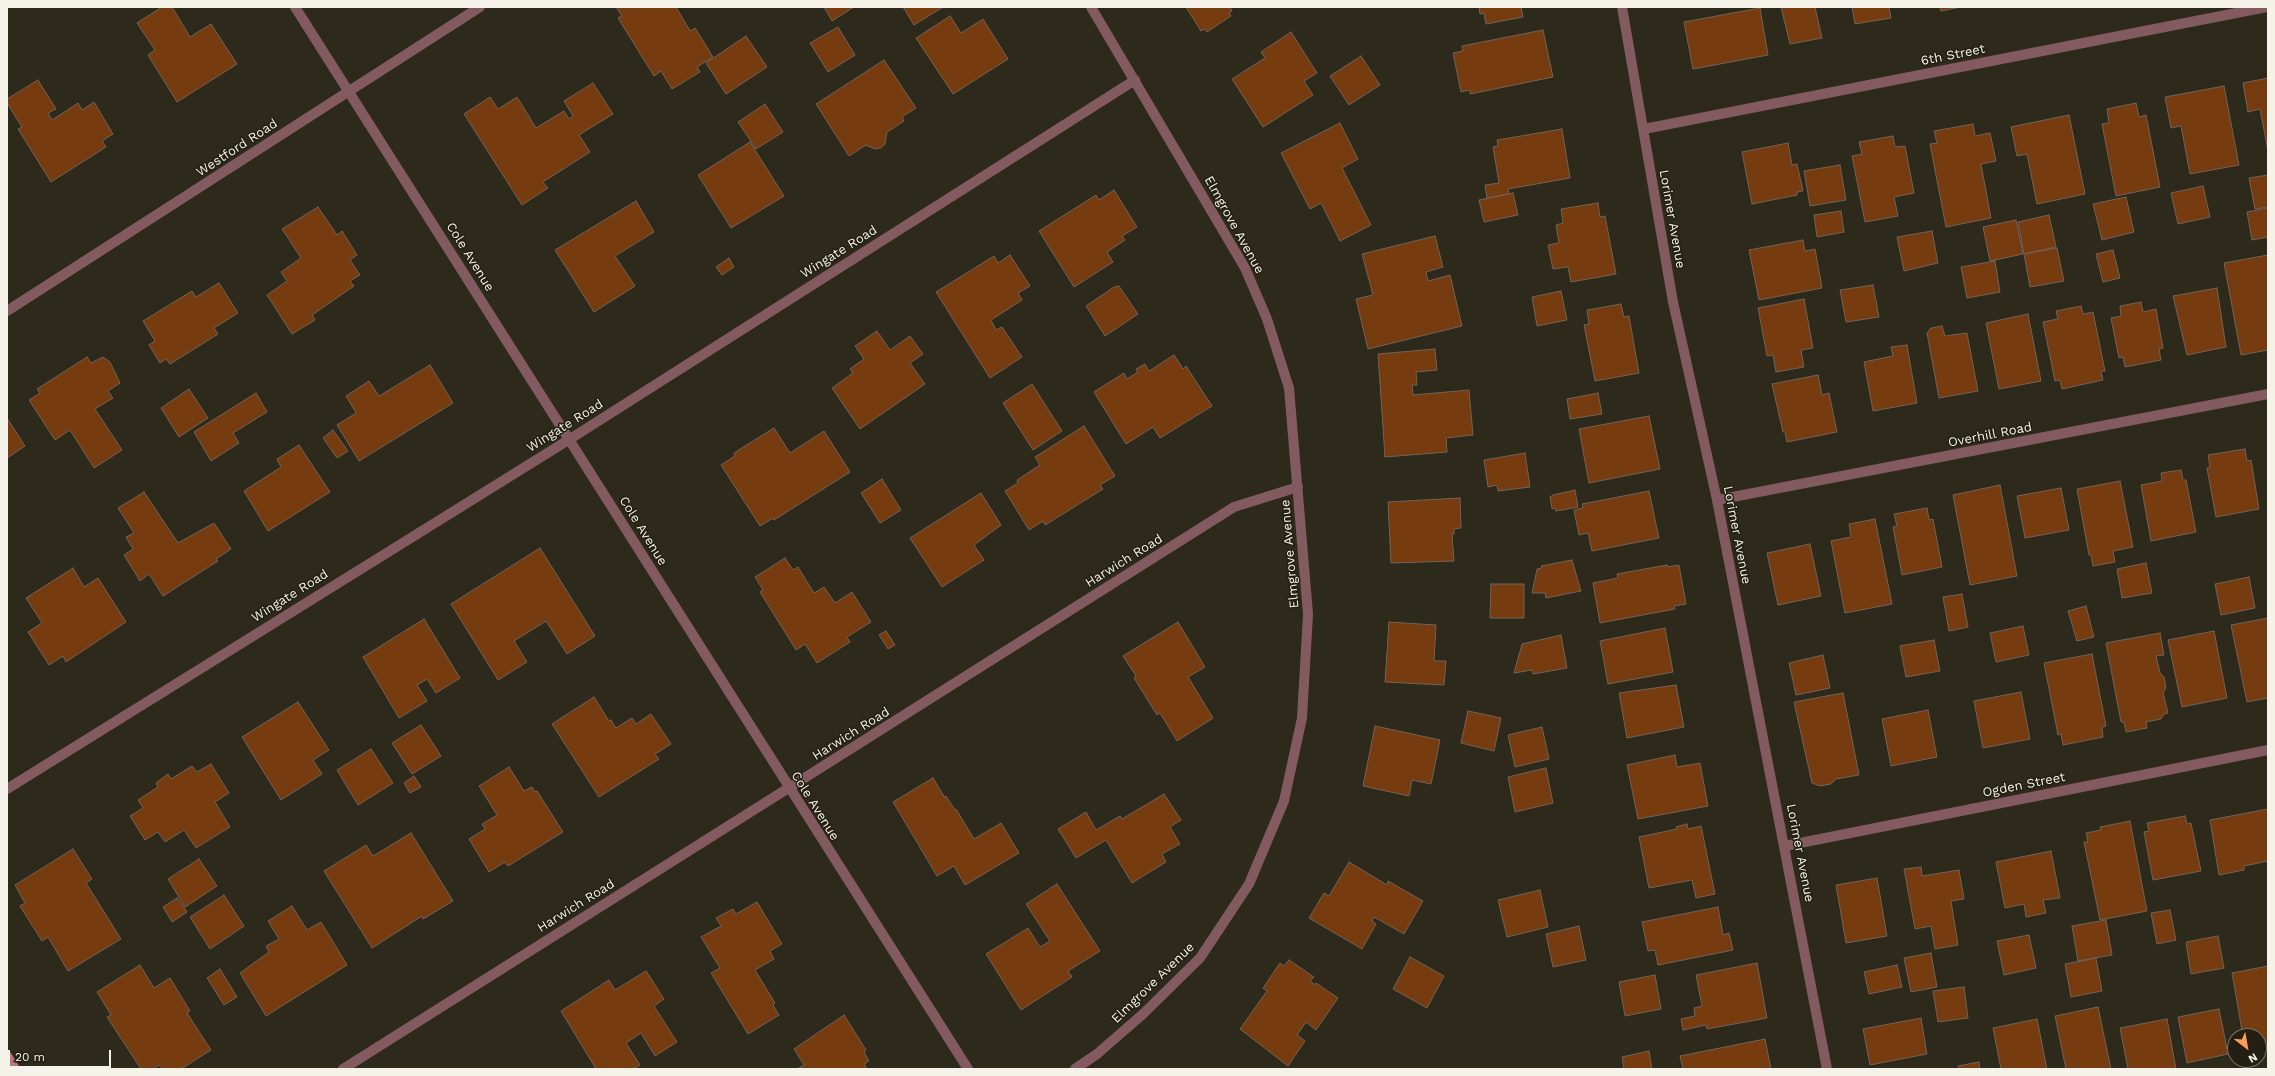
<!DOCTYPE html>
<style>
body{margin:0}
#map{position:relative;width:2275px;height:1076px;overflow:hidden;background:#2d291b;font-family:"Work Sans",sans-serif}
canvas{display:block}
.frame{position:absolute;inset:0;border:8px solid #f4f2e9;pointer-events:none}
.north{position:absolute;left:2227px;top:1028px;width:40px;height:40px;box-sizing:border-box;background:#231f12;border:1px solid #777368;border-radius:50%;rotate:149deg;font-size:11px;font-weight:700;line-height:16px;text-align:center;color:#f4f2e9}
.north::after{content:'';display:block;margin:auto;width:14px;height:18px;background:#fd9c56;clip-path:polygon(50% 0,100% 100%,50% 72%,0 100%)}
.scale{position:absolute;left:8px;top:1050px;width:103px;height:18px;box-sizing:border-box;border:2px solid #f4f2e9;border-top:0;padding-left:5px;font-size:12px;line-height:14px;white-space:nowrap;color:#f4f2e9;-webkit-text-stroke:3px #231f12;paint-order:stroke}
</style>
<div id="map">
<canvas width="2275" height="1076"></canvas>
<div class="frame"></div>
<div class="north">N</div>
<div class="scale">20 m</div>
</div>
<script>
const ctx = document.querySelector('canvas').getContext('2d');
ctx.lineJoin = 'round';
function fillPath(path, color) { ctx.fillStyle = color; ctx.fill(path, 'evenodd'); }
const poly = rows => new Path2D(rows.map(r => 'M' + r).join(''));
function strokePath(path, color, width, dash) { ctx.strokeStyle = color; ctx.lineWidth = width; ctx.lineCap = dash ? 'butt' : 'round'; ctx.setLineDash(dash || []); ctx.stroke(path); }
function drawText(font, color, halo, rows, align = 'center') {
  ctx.font = font + ' "Work Sans",sans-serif'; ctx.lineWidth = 3; ctx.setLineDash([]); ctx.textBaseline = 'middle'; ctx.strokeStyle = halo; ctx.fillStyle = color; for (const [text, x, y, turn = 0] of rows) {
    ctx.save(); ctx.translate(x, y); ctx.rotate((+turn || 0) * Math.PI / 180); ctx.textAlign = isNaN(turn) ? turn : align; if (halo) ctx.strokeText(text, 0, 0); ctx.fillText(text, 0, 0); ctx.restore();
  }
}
const building = poly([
 [162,7,172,7,190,37,211,24,237,64,177,102,148,55,155,50,137,23,162,7],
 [616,7,676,7,690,31,695,28,713,57,697,67,700,72,672,89,661,71,654,76,618,18,622,16,616,7],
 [824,7,854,7,832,21,824,7],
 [903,7,943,7,914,25,903,7],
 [1186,7,1230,7,1232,11,1229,13,1231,16,1207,32,1205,29,1201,31,1186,7],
 [1479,7,1521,7,1523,17,1486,24,1484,13,1480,14,1479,7],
 [1781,7,1815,7,1822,38,1790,44,1781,7],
 [1852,7,1889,7,1891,18,1855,24,1852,7],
 [1940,7,1961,7,1941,11,1940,7],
 [1760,8,1768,55,1693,69,1684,22,1760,8],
 [950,16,961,33,983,19,1008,59,953,94,916,38,950,16],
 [838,27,855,55,828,72,810,43,838,27],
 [1543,30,1553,77,1470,94,1470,90,1461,92,1453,53,1463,51,1462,46,1543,30],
 [1291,32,1317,73,1304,81,1313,95,1263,127,1232,79,1265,58,1261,52,1291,32],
 [746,36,767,67,726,94,706,63,746,36],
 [1361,56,1380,85,1349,105,1330,76,1361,56],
 [884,60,916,108,902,117,904,121,887,132,885,144,881,148,875,149,866,145,849,156,816,104,884,60],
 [2268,78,2268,151,2260,109,2248,112,2243,83,2268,78],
 [38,80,56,109,48,113,52,120,78,103,82,110,94,102,113,134,102,141,106,147,51,182,18,129,22,127,7,103,7,99,38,80],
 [593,83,613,114,579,135,590,152,543,182,548,188,522,205,464,114,490,97,498,109,517,97,536,128,564,111,569,119,573,116,564,101,593,83],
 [2224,86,2239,165,2190,174,2181,126,2171,128,2165,97,2224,86],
 [2136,103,2139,117,2146,115,2160,187,2116,196,2102,124,2109,123,2107,109,2136,103],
 [765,104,783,132,756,149,738,122,765,104],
 [2069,115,2085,194,2037,204,2027,154,2017,156,2011,127,2069,115],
 [1340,123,1358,159,1342,168,1371,225,1340,241,1321,203,1310,209,1281,153,1340,123],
 [1973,124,1975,136,1990,133,1996,161,1981,164,1991,218,1946,227,1930,144,1937,143,1934,131,1973,124],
 [1562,129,1570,178,1508,189,1509,194,1487,198,1485,185,1499,183,1493,147,1498,146,1497,140,1562,129],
 [1893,136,1895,147,1905,146,1914,193,1894,197,1898,216,1865,222,1852,156,1862,154,1859,142,1893,136],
 [750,142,784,196,731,228,698,175,750,142],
 [1788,143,1792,165,1797,164,1803,191,1797,192,1797,195,1752,204,1742,152,1788,143],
 [1840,165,1846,200,1810,206,1804,171,1840,165],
 [2268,175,2268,207,2255,209,2249,178,2268,175],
 [2203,186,2210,217,2178,224,2171,193,2203,186],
 [1114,190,1137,227,1122,236,1125,240,1107,252,1113,262,1074,287,1039,231,1096,195,1099,200,1114,190],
 [1513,193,1518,215,1484,222,1479,200,1513,193],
 [2126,197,2134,232,2102,240,2093,204,2126,197],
 [636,201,654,232,615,256,635,286,594,312,555,250,636,201],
 [1598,203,1600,217,1605,216,1616,274,1571,282,1568,267,1553,269,1548,245,1559,243,1556,225,1563,223,1561,209,1598,203],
 [318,207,337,235,342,231,357,255,350,260,360,275,350,281,354,286,312,315,315,320,292,334,267,295,287,281,281,272,301,258,282,229,318,207],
 [2268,208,2268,237,2252,240,2247,212,2268,208],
 [1841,211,1844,232,1817,237,1814,215,1841,211],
 [2049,215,2056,247,2024,254,2018,222,2049,215],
 [2016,220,2023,254,1990,261,1983,227,2016,220],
 [1932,231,1938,263,1904,271,1897,237,1932,231],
 [1435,236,1443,267,1426,272,1428,281,1450,275,1462,326,1368,349,1356,299,1373,295,1362,254,1435,236],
 [1803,240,1805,251,1815,249,1822,288,1759,300,1749,250,1803,240],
 [2057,248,2064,281,2030,287,2024,254,2057,248],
 [2113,250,2120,278,2103,282,2096,254,2113,250],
 [1010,255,1030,286,1018,293,1022,300,991,320,996,330,1002,327,1022,357,990,378,936,292,994,256,998,263,1010,255],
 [2268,255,2268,350,2241,355,2224,263,2268,255],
 [729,258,734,267,722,275,716,267,729,258],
 [1995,261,2000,292,1967,298,1961,267,1995,261],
 [219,283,238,313,214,328,218,334,170,364,166,359,160,363,149,345,155,341,143,321,192,291,196,297,219,283],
 [1873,285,1879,317,1846,322,1840,290,1873,285],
 [1119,286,1138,314,1105,336,1086,306,1114,287,1119,286],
 [2217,288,2226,347,2187,355,2173,296,2217,288],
 [1561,291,1567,320,1537,326,1532,297,1561,291],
 [1804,299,1813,348,1801,350,1804,367,1776,372,1773,355,1767,356,1758,308,1804,299],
 [2141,302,2143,312,2156,309,2163,348,2159,349,2161,360,2125,367,2123,357,2119,358,2111,318,2121,316,2120,306,2141,302],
 [1621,304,1624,317,1629,316,1639,373,1595,381,1584,325,1589,324,1587,310,1621,304],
 [2081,306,2083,314,2093,312,2105,371,2101,371,2103,380,2062,389,2060,380,2055,381,2043,322,2058,319,2056,311,2081,306],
 [2028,314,2041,381,1999,389,1986,323,2028,314],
 [1942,326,1945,336,1967,333,1978,391,1939,398,1927,333,1931,328,1942,326],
 [877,331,890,350,910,336,923,354,910,363,925,384,860,429,832,388,853,373,850,369,864,359,855,346,877,331],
 [1907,345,1917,403,1873,411,1864,362,1893,356,1891,347,1907,345],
 [1435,349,1437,370,1416,372,1417,385,1412,385,1413,395,1469,390,1473,435,1446,438,1447,452,1385,457,1378,354,1435,349],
 [1174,355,1183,369,1186,366,1212,406,1160,438,1153,427,1126,444,1094,392,1124,373,1127,379,1138,372,1136,369,1145,364,1149,371,1174,355],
 [87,357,91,363,103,357,110,362,120,383,108,391,113,398,95,409,122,450,94,468,70,430,55,440,29,400,40,393,37,389,87,357],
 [430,365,453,403,359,461,337,425,356,413,346,396,369,381,379,396,430,365],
 [1818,375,1822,395,1829,393,1837,432,1787,442,1785,432,1783,432,1772,384,1818,375],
 [1032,384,1062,431,1033,450,1003,403,1032,384],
 [189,389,208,418,179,437,161,408,189,389],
 [256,393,267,412,233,433,239,443,211,461,194,432,256,393],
 [1598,393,1602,414,1570,419,1567,399,1598,393],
 [1649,416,1660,469,1589,483,1579,429,1649,416],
 [7,418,25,446,7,458,7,418],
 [1084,426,1115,476,1100,485,1103,489,1045,525,1043,521,1029,530,1005,491,1018,483,1017,480,1040,465,1035,457,1084,426],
 [774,428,790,453,824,431,850,472,774,520,773,518,760,526,721,465,735,456,734,453,774,428],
 [333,430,348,451,337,458,323,438,333,430],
 [299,445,330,492,268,531,244,491,281,467,277,459,299,445],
 [2245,449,2247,461,2251,460,2259,509,2216,517,2207,468,2210,467,2208,455,2245,449],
 [1525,453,1530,487,1498,491,1497,485,1488,487,1484,460,1525,453],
 [2181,470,2183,480,2186,480,2196,532,2151,541,2141,485,2162,481,2161,473,2181,470],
 [882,479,901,510,880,523,861,493,882,479],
 [2120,481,2133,547,2113,551,2115,562,2093,566,2091,555,2089,555,2077,489,2120,481],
 [2000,485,2017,576,1970,585,1953,495,2000,485],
 [2061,488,2069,530,2025,538,2017,496,2061,488],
 [1575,490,1578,507,1556,511,1555,508,1552,509,1550,497,1553,495,1575,490],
 [1649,491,1659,538,1592,551,1588,533,1579,535,1574,510,1583,508,1582,504,1649,491],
 [144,492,178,543,214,523,231,549,216,559,218,561,163,596,149,574,140,581,124,555,133,549,126,537,134,533,118,508,144,492],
 [981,493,1001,525,974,545,984,560,942,587,910,538,981,493],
 [1460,498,1461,528,1454,529,1454,534,1452,534,1454,561,1391,563,1388,502,1460,498],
 [1927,508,1929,520,1933,519,1942,567,1902,575,1893,527,1897,526,1894,514,1927,508],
 [1875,519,1892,604,1845,613,1831,541,1851,537,1849,524,1875,519],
 [1810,544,1821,596,1778,605,1767,553,1810,544],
 [540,548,595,636,567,654,546,621,514,641,527,662,498,680,451,604,540,548],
 [785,558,793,570,798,567,814,593,824,587,835,603,852,592,871,622,847,637,850,642,817,663,805,644,796,650,760,592,763,590,755,577,785,558],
 [1572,560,1581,591,1546,598,1545,593,1532,593,1537,569,1542,568,1541,566,1572,560],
 [2146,563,2152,593,2122,598,2117,569,2146,563],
 [1667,565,1667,567,1679,565,1686,604,1674,606,1675,609,1600,623,1593,583,1618,578,1617,574,1667,565],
 [73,568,84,587,98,578,126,622,66,662,63,656,49,665,28,632,42,623,26,598,73,568],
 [2249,577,2255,608,2221,615,2215,584,2249,577],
 [1491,584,1524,584,1524,618,1490,618,1491,584],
 [1962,594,1968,627,1949,631,1943,597,1962,594],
 [2086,606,2094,637,2077,641,2068,611,2086,606],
 [2268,618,2268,698,2247,702,2231,625,2268,618],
 [424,619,460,678,436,693,427,679,417,685,427,701,399,718,363,657,424,619],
 [1178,622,1205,667,1188,677,1213,718,1177,741,1160,713,1157,715,1134,678,1136,676,1123,656,1178,622],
 [1389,622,1436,625,1434,661,1446,661,1444,685,1385,682,1389,622],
 [2023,626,2029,655,1996,662,1990,633,2023,626],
 [1665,628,1673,672,1608,684,1600,641,1665,628],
 [886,631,895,645,888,649,879,635,886,631],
 [2214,631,2227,698,2182,707,2168,640,2214,631],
 [2160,633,2164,655,2156,656,2160,673,2164,677,2166,688,2163,693,2168,713,2164,714,2161,719,2146,722,2147,728,2126,732,2124,722,2121,722,2106,643,2160,633],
 [1561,635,1567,668,1533,674,1532,670,1514,673,1522,644,1561,635],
 [1934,640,1940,671,1906,677,1900,646,1934,640],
 [2092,654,2106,726,2102,727,2103,737,2063,745,2061,734,2058,735,2044,663,2092,654],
 [1823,655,1830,688,1796,695,1789,663,1823,655],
 [1676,685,1684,727,1627,738,1619,693,1676,685],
 [2021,692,2030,739,1983,748,1974,701,2021,692],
 [1843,693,1859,775,1836,779,1831,784,1820,786,1812,783,1794,702,1843,693],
 [594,697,609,721,611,720,616,728,632,718,636,724,651,714,671,744,655,754,659,759,599,797,552,724,594,697],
 [298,702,329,750,313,760,322,774,281,800,242,737,298,702],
 [1928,710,1937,757,1891,766,1882,719,1928,710],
 [1468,711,1501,718,1494,751,1461,743,1468,711],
 [421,725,441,756,412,774,392,743,421,725],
 [1375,726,1440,740,1431,784,1412,780,1409,796,1363,786,1375,726],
 [1542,727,1549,759,1515,767,1508,735,1542,727],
 [371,749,393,783,358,805,337,770,371,749],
 [1675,755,1677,767,1700,763,1708,806,1638,819,1627,765,1675,755],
 [211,764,229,793,215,802,230,827,196,848,184,830,165,842,158,832,145,840,130,816,143,808,138,800,158,787,156,783,168,774,171,779,192,766,197,772,211,764],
 [509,767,524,791,532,787,535,792,537,791,563,832,508,866,505,862,489,872,469,839,485,829,482,824,497,815,479,786,509,767],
 [1546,768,1553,803,1515,812,1508,777,1546,768],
 [414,776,421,787,410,793,404,783,414,776],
 [933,778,945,798,946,796,955,810,956,809,974,839,1001,823,1019,853,965,885,954,866,937,876,893,802,933,778],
 [1164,794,1181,820,1170,827,1180,844,1162,854,1166,862,1132,883,1106,840,1076,858,1058,829,1086,812,1096,830,1120,816,1122,819,1164,794],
 [2268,809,2268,861,2244,866,2244,870,2219,875,2210,820,2268,809],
 [2185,816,2187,824,2191,823,2201,871,2153,880,2144,832,2149,831,2147,823,2185,816],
 [2130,821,2147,911,2100,920,2084,842,2088,842,2086,833,2101,830,2100,827,2130,821],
 [1687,824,1688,829,1701,826,1715,894,1696,898,1692,880,1649,888,1639,837,1677,829,1676,827,1687,824],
 [411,833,453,901,423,919,422,916,372,948,324,871,366,845,373,856,411,833],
 [73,849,92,879,86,883,121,939,68,971,48,937,42,941,20,906,25,903,15,885,73,849],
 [2051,851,2060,898,2043,900,2046,913,2026,917,2024,904,2005,908,1996,862,2051,851],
 [199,859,217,886,185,907,168,879,199,859],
 [1349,862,1387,885,1388,881,1423,901,1404,934,1374,917,1372,921,1376,924,1362,949,1309,918,1324,893,1329,896,1349,862],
 [1921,867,1922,876,1959,870,1964,899,1951,901,1958,945,1935,949,1931,926,1915,929,1904,869,1921,867],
 [1877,878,1887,936,1846,943,1836,885,1877,878],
 [1057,884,1100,951,1068,971,1072,977,1021,1010,986,954,1028,928,1040,947,1050,941,1026,904,1057,884],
 [1540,890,1548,927,1507,937,1498,900,1540,890],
 [224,895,244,926,210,949,190,917,224,895],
 [177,898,187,912,172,922,163,907,177,898],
 [757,902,782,944,770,951,774,959,755,970,775,1003,773,1005,779,1015,748,1034,711,973,720,968,701,937,721,926,716,918,733,909,736,914,757,902],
 [292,906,307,930,321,922,347,965,266,1016,240,973,269,952,266,946,279,939,268,921,292,906],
 [1718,907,1723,935,1729,933,1733,950,1658,965,1655,950,1648,951,1642,922,1718,907],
 [2170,910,2176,940,2157,944,2151,913,2170,910],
 [2106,920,2112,955,2078,961,2072,926,2106,920],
 [1579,926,1586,960,1553,967,1546,934,1579,926],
 [2029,935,2036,968,2004,975,1997,941,2029,935],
 [2218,936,2224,968,2191,974,2186,942,2218,936],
 [1931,953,1937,987,1911,992,1904,958,1931,953],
 [1410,957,1444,976,1427,1008,1393,989,1410,957],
 [2096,958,2102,991,2071,997,2065,964,2096,958],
 [1289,960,1314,977,1310,981,1315,985,1316,983,1338,998,1316,1030,1306,1022,1297,1035,1305,1041,1288,1066,1240,1029,1267,991,1263,988,1280,963,1284,966,1289,960],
 [1757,963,1767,1018,1707,1029,1706,1025,1683,1030,1681,1019,1695,1016,1694,1008,1702,1006,1696,975,1757,963],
 [140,965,154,988,170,978,190,1011,187,1013,211,1050,181,1069,162,1069,159,1065,153,1069,141,1069,107,1017,111,1015,97,992,140,965],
 [1897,965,1902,987,1869,994,1864,972,1897,965],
 [2268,966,2268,1046,2259,1048,2259,1036,2243,1036,2232,973,2268,966],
 [220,969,237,997,224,1005,207,978,220,969],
 [646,971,664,999,654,1006,677,1042,655,1056,641,1033,626,1043,640,1065,633,1069,596,1069,561,1011,609,980,615,990,646,971],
 [1655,975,1661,1009,1625,1016,1619,982,1655,975],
 [1964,987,1968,1018,1938,1022,1933,991,1964,987],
 [2098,1007,2111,1069,2066,1069,2055,1016,2098,1007],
 [2219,1009,2228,1054,2187,1063,2178,1017,2219,1009],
 [844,1015,866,1050,864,1052,869,1061,864,1064,867,1069,797,1069,804,1065,794,1049,844,1015],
 [1921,1018,1927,1054,1870,1065,1863,1029,1921,1018],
 [2037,1019,2047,1069,2001,1069,1993,1028,2037,1019],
 [2167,1019,2176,1069,2128,1069,2120,1028,2167,1019],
 [1765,1039,1771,1069,1683,1069,1680,1056,1765,1039],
 [1649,1051,1652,1069,1624,1069,1622,1057,1649,1051],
 [1979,1062,1980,1069,1959,1069,1958,1066,1979,1062]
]);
fillPath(building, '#763c0f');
strokePath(building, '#72635a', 1);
strokePath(poly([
 [295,7,968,1069],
 [1622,7,1673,302,1717,500,1827,1069],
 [1644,129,2267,7],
 [7,311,480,7],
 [1717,500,2268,394],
 [7,789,570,439,1135,80],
 [1785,846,2268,750],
 [343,1069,1234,507,1298,487]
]), '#845a61', 10);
strokePath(poly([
 [1075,1069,1097,1054,1143,1014,1200,958,1249,884,1284,801,1302,718,1308,614,1289,388,1267,319,1245,268,1091,7]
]), '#845a61', 10);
strokePath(poly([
 [7,1056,15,1069]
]), '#b77581', 10);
drawText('13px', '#f4f2e9', '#231f12', [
 ["6th Street",1953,55,-11],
 ["Westford Road",237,148,-33],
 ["Lorimer Avenue",1672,219,80],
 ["Elmgrove Avenue",1234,225,61],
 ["Wingate Road",839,252,-32],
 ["Cole Avenue",470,257,58],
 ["Wingate Road",565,426,-32],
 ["Overhill Road",1990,435,-11],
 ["Cole Avenue",643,531,58],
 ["Lorimer Avenue",1737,535,79],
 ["Elmgrove Avenue",1290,554,-95],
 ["Harwich Road",1124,561,-32],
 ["Wingate Road",290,596,-32],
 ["Harwich Road",851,734,-32],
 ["Ogden Street",2024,785,-11],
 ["Cole Avenue",815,806,58],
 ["Lorimer Avenue",1800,853,79],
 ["Harwich Road",576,906,-32],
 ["Elmgrove Avenue",1153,983,-44]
]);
</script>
